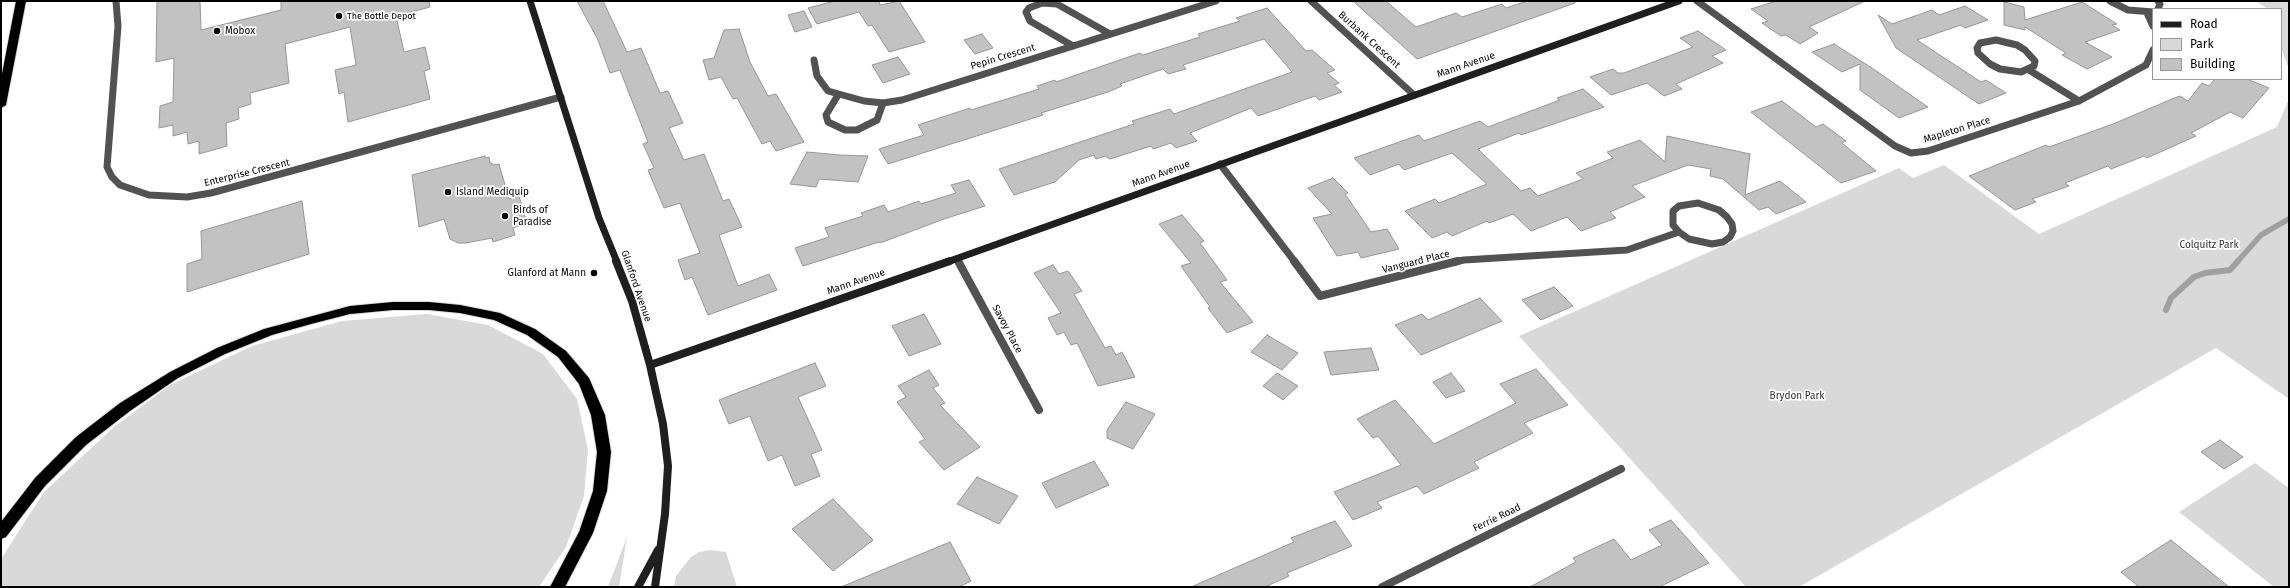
<!DOCTYPE html>
<style>
body{margin:0}
#map{position:relative;width:2290px;height:588px;overflow:hidden;background:#fff;font-family:"Fira Sans",sans-serif}
canvas{display:block}
.frame{position:absolute;inset:0;border:2px solid #000;pointer-events:none}
.legend{position:absolute;left:2152px;top:8px;width:130px;height:72px;box-sizing:border-box;background:#fff;border:1px solid #999;margin:0;padding:5px 7px;list-style:none;font-size:12px;color:#000}
.legend li{display:flex;align-items:center;gap:8px;height:20px}
.legend b{width:20px;border:1px solid #999}
</style>
<div id="map">
<canvas width="2290" height="588"></canvas>
<div class="frame"></div>
<ul class="legend">
<li><b style="height:5px;background:#1f1f1f"></b>Road</li>
<li><b style="height:11px;background:#d9d9d9"></b>Park</li>
<li><b style="height:11px;background:#c2c2c2"></b>Building</li>
</ul>
</div>
<script>
const ctx = document.querySelector('canvas').getContext('2d');
ctx.lineJoin = 'round';
function fillPath(path, color) { ctx.fillStyle = color; ctx.fill(path, 'evenodd'); }
const poly = rows => new Path2D(rows.map(r => 'M' + r).join(''));
function strokePath(path, color, width, dash) { ctx.strokeStyle = color; ctx.lineWidth = width; ctx.lineCap = dash ? 'butt' : 'round'; ctx.setLineDash(dash || []); ctx.stroke(path); }
function drawText(font, color, halo, rows, align = 'center') {
  ctx.font = font + ' "Fira Sans",sans-serif'; ctx.lineWidth = 3.5; ctx.setLineDash([]); ctx.textBaseline = 'middle'; ctx.strokeStyle = halo; ctx.fillStyle = color; for (const [text, x, y, turn = 0] of rows) {
    ctx.save(); ctx.translate(x, y); ctx.rotate((+turn || 0) * Math.PI / 180); ctx.textAlign = isNaN(turn) ? turn : align; if (halo) ctx.strokeText(text, 0, 0); ctx.fillText(text, 0, 0); ctx.restore();
  }
}
fillPath(poly([
 [2256,1,2289,1,2289,70,2281,47,2281,9,2268,9],
 [2289,99,2289,399,2216,348,1799,587,1746,587,1519,336,1899,168,1913,178,1944,165,2039,234,2277,127],
 [427,314,488,325,543,354,577,399,588,450,584,496,566,547,539,587,1,587,1,559,44,492,114,427,170,385,252,346,342,321],
 [2255,463,2289,488,2289,587,2274,587,2179,512],
 [627,537,619,587,608,587],
 [711,550,726,552,737,587,674,587,676,576,691,557,699,552]
]), '#d9d9d9');
strokePath(poly([
 [2237,262,2261,235,2289,219]
]), '#a0a0a0', 5.5);
strokePath(poly([
 [2166,310,2171,298,2194,277,2205,273,2230,270,2238,261]
]), '#a0a0a0', 6);
const building = poly([
 [157,1,200,1,201,30,281,10,281,1,429,1,430,7,396,16,404,52,425,47,430,69,424,71,430,99,348,122,344,92,339,94,335,70,356,65,350,27,285,44,289,83,250,93,251,104,238,108,239,119,226,123,227,146,199,154,199,141,188,144,187,132,173,136,173,125,159,128,160,106,173,102,174,58,156,62,157,1],
 [577,1,603,1,627,52,641,48,660,93,668,91,683,123,669,128,684,160,704,154,723,201,729,199,742,227,719,235,738,286,769,274,777,290,708,315,692,277,685,280,678,260,700,253,680,203,664,208,648,170,654,168,643,144,648,142,620,70,610,73,598,40,577,1],
 [835,1,879,1,880,5,899,1,925,42,889,52,872,25,868,26,859,12,817,24,808,8,835,1],
 [1353,1,1386,1,1416,27,1456,13,1462,17,1502,4,1506,8,1527,1,1575,1,1575,3,1417,59,1353,1],
 [1776,1,1865,1,1809,27,1818,33,1800,44,1786,35,1781,36,1762,23,1768,21,1751,9,1776,1],
 [2004,2,2024,7,2025,20,2082,2,2117,24,2112,25,2120,30,2085,42,2112,57,2087,69,2062,55,2066,53,2025,27,2025,30,2004,25,2004,2],
 [1965,6,1988,20,1965,28,1961,25,1917,40,1981,82,1986,80,2006,93,1979,104,1896,48,1878,15,1892,24,1932,10,1939,15,1965,6],
 [1267,8,1306,51,1312,50,1335,70,1327,73,1339,83,1334,85,1342,92,1319,100,1315,96,1258,116,1251,108,1190,133,1197,141,1176,148,1171,143,1153,149,1151,146,1110,159,1105,156,1096,159,1094,155,1079,160,1055,182,1014,195,999,169,1134,124,1132,121,1170,109,1174,114,1292,72,1264,39,1183,65,1186,69,1168,74,1163,69,1120,84,1122,86,1108,92,1041,113,1043,115,888,164,879,149,924,135,918,125,970,108,971,110,1039,89,1037,86,1055,80,1056,82,1140,53,1143,55,1200,37,1198,34,1240,21,1236,18,1267,8],
 [804,11,812,27,795,32,788,15,804,11],
 [739,29,750,62,768,96,776,94,804,142,776,151,770,141,762,144,737,98,733,99,721,77,709,80,703,60,714,58,724,30,739,29],
 [1698,31,1726,50,1712,56,1723,63,1676,84,1682,89,1664,96,1647,83,1611,95,1590,77,1613,69,1618,73,1624,73,1693,47,1680,38,1698,31],
 [982,34,993,48,975,54,964,40,982,34],
 [1834,44,1872,68,1928,107,1899,118,1860,90,1860,64,1842,72,1812,52,1834,44],
 [898,57,910,74,883,83,872,65,898,57],
 [2215,79,2247,79,2269,88,2243,118,2230,112,2191,133,2196,136,2147,158,2144,156,2111,169,2108,166,2065,183,2069,186,2032,199,2036,202,2015,210,1969,176,2046,145,2049,147,2113,124,2172,99,2180,96,2188,101,2202,83,2209,86,2215,79],
 [1583,89,1604,107,1521,135,1519,133,1478,149,1521,191,1530,188,1538,196,1583,179,1576,173,1613,158,1607,152,1640,140,1665,162,1667,136,1750,154,1745,195,1780,181,1806,202,1776,214,1768,207,1759,210,1723,179,1710,176,1711,169,1688,165,1632,186,1645,197,1610,212,1616,218,1581,231,1567,217,1531,231,1513,214,1489,223,1487,221,1452,236,1447,232,1432,238,1405,211,1435,199,1439,203,1487,184,1452,153,1404,170,1399,164,1370,175,1354,158,1419,135,1424,141,1480,121,1488,127,1560,100,1557,98,1583,89],
 [1782,101,1816,127,1823,124,1846,141,1842,143,1876,171,1841,183,1751,112,1782,101],
 [807,152,840,155,868,156,858,182,819,179,816,187,790,184,807,152],
 [485,156,485,158,489,157,490,163,492,163,493,165,499,164,509,199,519,196,527,223,513,228,515,235,493,242,492,238,466,243,458,243,450,239,444,219,419,227,412,175,485,156],
 [1333,178,1348,193,1345,194,1371,232,1387,229,1399,249,1361,258,1358,252,1337,256,1313,218,1332,214,1308,188,1333,178],
 [969,180,985,206,944,219,880,243,879,242,803,266,795,248,829,237,825,228,863,216,861,213,884,205,888,212,919,201,921,204,956,193,951,185,969,180],
 [302,201,309,254,187,292,187,264,202,259,201,231,302,201],
 [1182,215,1204,241,1200,243,1227,280,1220,282,1253,322,1227,333,1208,308,1210,307,1181,266,1191,263,1159,224,1182,215],
 [1053,265,1059,274,1068,271,1082,291,1074,294,1105,348,1111,346,1116,355,1122,352,1135,377,1098,386,1077,343,1071,345,1064,332,1057,335,1048,318,1061,313,1034,273,1053,265],
 [1554,287,1573,306,1541,320,1522,300,1554,287],
 [1480,298,1502,321,1421,355,1395,325,1422,314,1428,320,1480,298],
 [924,314,941,344,909,356,892,326,924,314],
 [1267,335,1298,353,1282,370,1251,352,1267,335],
 [1371,348,1379,370,1331,375,1324,352,1371,348],
 [815,363,826,386,798,397,822,450,811,454,820,476,795,486,782,455,768,461,750,416,729,424,719,400,815,363],
 [1536,369,1568,405,1524,423,1533,433,1474,462,1479,468,1424,494,1417,486,1377,502,1382,508,1353,520,1334,492,1401,465,1378,436,1373,438,1357,419,1395,400,1434,444,1516,403,1500,384,1536,369],
 [929,370,939,385,933,388,945,403,940,405,980,447,944,470,919,442,925,439,897,402,906,397,898,386,929,370],
 [1277,373,1298,386,1283,400,1263,386,1277,373],
 [1451,373,1465,391,1446,398,1433,382,1451,373],
 [1126,402,1155,414,1133,449,1107,438,1107,430,1126,402],
 [2220,440,2243,457,2224,469,2201,452,2220,440],
 [1094,461,1109,485,1056,508,1042,483,1094,461],
 [977,477,1018,496,999,524,957,504,977,477],
 [833,499,873,540,833,571,792,529,833,499],
 [1671,520,1709,563,1659,587,1530,587,1576,562,1573,558,1614,539,1631,560,1662,545,1649,530,1671,520],
 [1335,521,1352,546,1287,573,1289,576,1265,587,1191,587,1294,542,1291,538,1335,521],
 [2171,540,2229,587,2139,587,2121,572,2171,540],
 [950,542,971,581,959,587,841,587,950,542]
]);
fillPath(building, '#c2c2c2');
strokePath(building, '#969696', 1);
const motorway = poly([
 [16,1,26,1,6,105,1,108,1,79,16,1],
 [393,302,429,302,460,305,500,313,535,329,566,351,589,378,605,415,611,452,607,491,593,533,565,587,550,587,579,532,593,491,597,452,591,415,579,384,558,357,527,335,494,320,460,313,429,310,393,310,350,314,311,324,272,335,225,354,178,378,130,411,86,445,45,486,6,537,1,539,1,522,35,478,76,437,120,403,170,372,217,348,264,329,350,306,393,302]
]);
strokePath(motorway, '#dbdbdb', 2);
strokePath(poly([
 [838,95,826,115,828,122,845,130,857,130,877,120,883,103]
]), '#525252', 7);
strokePath(poly([
 [116,1,118,26,107,167,112,177,120,185,149,195,187,197,211,193,561,97],
 [1311,1,1414,95],
 [1697,1,1895,146,1911,153,1928,151,2079,101,2146,65,2153,50],
 [2110,1,2128,10,2153,12],
 [2158,1,2160,4,2158,9],
 [2147,13,2153,26],
 [1996,40,2017,45,2025,50,2035,61,2034,66,2021,72,2000,69,1990,64,1978,53,1977,48,1980,43,1996,40],
 [1073,46,1030,21,1026,12,1029,8,1042,3,1057,4,1110,34],
 [814,60,817,76,828,91,864,101,883,103,902,100,1216,1],
 [2029,70,2079,101],
 [1220,164,1295,262],
 [1698,203,1719,210,1727,217,1732,224,1733,231,1730,237,1723,242,1712,244,1689,239,1679,232,1673,225,1673,211,1679,206,1698,203],
 [957,259,959,262],
 [1454,262,1464,260,1627,250,1679,232]
]), '#525252', 7);
strokePath(poly([
 [958,261,1039,410],
 [1294,261,1320,296,1458,261],
 [1382,587,1621,469]
]), '#525252', 8);
strokePath(poly([
 [530,1,599,218,617,262],
 [947,262,1679,1]
]), '#1f1f1f', 7);
strokePath(poly([
 [616,261,632,301,650,365,663,424,668,466,665,514,655,587],
 [650,365,950,261],
 [638,587,658,550]
]), '#1f1f1f', 8);
fillPath(motorway, '#000');
for (const [x, y, r, color] of [
 [339,16,4,"#000"],
 [217,31,4,"#000"],
 [448,192,4,"#000"],
 [505,216,4,"#000"],
 [594,273,4,"#000"]
]) { const dot = new Path2D(); dot.arc(x, y, r, 0, 2 * Math.PI); ctx.fillStyle = color; ctx.fill(dot); strokePath(dot, '#fff', 1.5); }
drawText('9px', '#000', '#fff', [
 ["The Bottle Depot",347,16]
], 'left');
drawText('10px', '#000', '#fff', [
 ["Mobox",225,31],
 ["Island Mediquip",456,192],
 ["Birds of",513,210],
 ["Paradise",513,222],
 ["Glanford at Mann",586,273,"right"]
], 'left');
drawText('10px', '#000', '#fff', [
 ["Burbank Crescent",1369,40,42],
 ["Pepin Crescent",1003,57,-17],
 ["Mann Avenue",1466,65,-19],
 ["Mapleton Place",1957,130,-17],
 ["Enterprise Crescent",247,173,-14],
 ["Mann Avenue",1161,174,-20],
 ["Vanguard Place",1416,262,-14],
 ["Mann Avenue",856,282,-19],
 ["Glanford Avenue",636,286,71],
 ["Savoy Place",1007,329,62],
 ["Ferrie Road",1497,518,-26]
]);
drawText('10px', '#303030', '#fff', [
 ["Colquitz Park",2209,245],
 ["Brydon Park",1797,396]
]);
</script>
